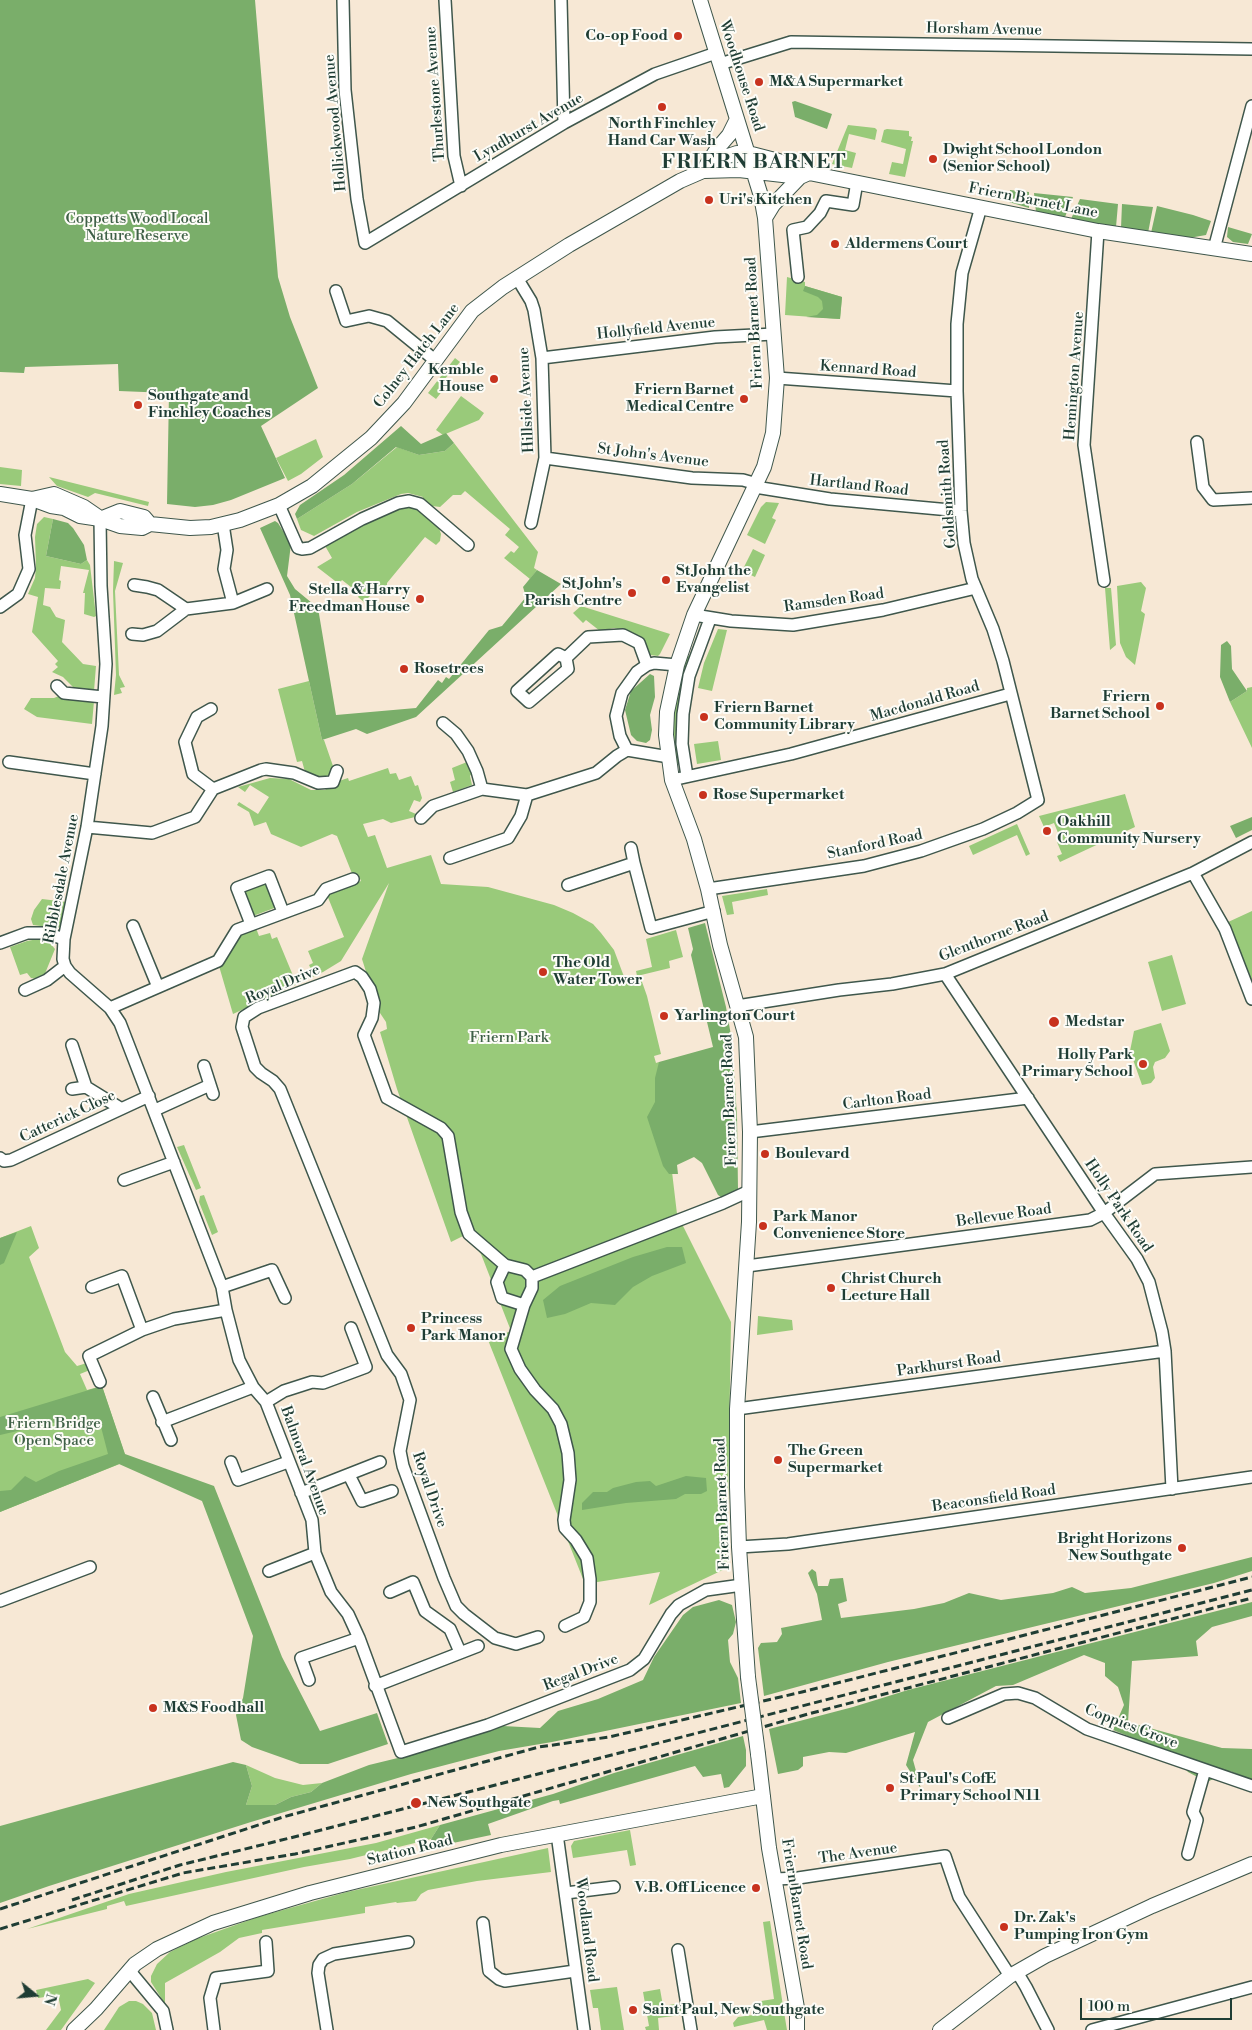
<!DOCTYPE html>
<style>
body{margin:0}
#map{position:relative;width:1252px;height:2030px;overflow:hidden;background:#f7e8d5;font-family:"Libre Bodoni",serif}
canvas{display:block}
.north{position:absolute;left:10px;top:1970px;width:50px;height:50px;-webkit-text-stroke:4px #fdfcf7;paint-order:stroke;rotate:107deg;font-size:14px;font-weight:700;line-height:20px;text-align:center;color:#1f3d34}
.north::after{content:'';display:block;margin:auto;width:18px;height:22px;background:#1f3d34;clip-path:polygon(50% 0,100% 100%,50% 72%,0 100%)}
.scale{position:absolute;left:1080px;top:1998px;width:152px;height:22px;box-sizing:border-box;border:2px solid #1f3d34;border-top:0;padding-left:6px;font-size:15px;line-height:18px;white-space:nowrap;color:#1f3d34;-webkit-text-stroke:4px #fdfcf7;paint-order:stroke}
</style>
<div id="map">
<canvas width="1252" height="2030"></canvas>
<div class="north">N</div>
<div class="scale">100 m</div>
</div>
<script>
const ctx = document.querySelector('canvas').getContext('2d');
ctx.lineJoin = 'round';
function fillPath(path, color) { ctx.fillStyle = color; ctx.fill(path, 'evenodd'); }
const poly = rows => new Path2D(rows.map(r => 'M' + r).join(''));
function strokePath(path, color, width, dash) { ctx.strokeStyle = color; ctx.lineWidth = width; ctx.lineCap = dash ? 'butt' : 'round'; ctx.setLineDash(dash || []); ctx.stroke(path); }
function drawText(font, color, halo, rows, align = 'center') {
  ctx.font = font + ' "Libre Bodoni",serif'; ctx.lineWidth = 4; ctx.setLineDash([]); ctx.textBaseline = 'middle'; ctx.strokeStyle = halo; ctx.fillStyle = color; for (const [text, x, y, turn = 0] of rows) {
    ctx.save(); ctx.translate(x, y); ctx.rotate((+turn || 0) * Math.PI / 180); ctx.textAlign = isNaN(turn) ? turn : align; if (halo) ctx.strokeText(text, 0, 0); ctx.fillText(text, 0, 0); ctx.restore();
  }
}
fillPath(poly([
 [848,125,875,128,877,130,875,140,849,134,845,150,856,153,852,168,832,164],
 [887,129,909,131,909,136,912,137,911,141,913,141,905,177,889,174,892,162,903,164,906,149,881,142,884,130],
 [787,277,805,282,805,286,842,297,840,319,785,315],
 [455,358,460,362,443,381,447,385,436,399,428,393],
 [461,396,484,413,479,420,443,435,436,430],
 [316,439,323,457,301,474,288,481,276,458],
 [454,443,538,552,534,568,537,570,530,579,504,558,511,551,514,553,519,547,505,535,510,529,465,491,461,495,453,495,440,507,432,506,423,499,423,497,408,493,401,494,357,512,314,536,301,530,297,519,352,484,397,447,419,455,445,451],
 [0,467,22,470,21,486,0,484],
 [49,477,149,502,148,506,95,493,88,497,57,486],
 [766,502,779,503,772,518,776,520,765,544,747,535,761,507],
 [414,506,439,528,441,534,440,541,436,545,425,537,387,583,387,587,375,591,364,602,358,597,360,594,342,580,339,584,317,567,332,558,324,544,362,523,401,507],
 [44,517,53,519,46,556,81,564,87,560,90,565,96,616,94,617,84,614,85,593,83,593,89,570,61,566,59,580,61,581,60,589,45,588,43,605,50,607,56,617,65,620,62,642,83,664,96,666,94,691,75,689,63,677,52,672,58,667,55,664,58,661,32,632,38,597,28,594,35,578,36,566,35,537,37,524],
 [753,549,765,555,755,577,742,571],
 [114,561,123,563,115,591,119,675,125,687,120,688,122,693,114,695,116,675,113,591],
 [1141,582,1146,588,1141,611,1145,614,1135,665,1126,657,1120,643,1117,586],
 [1105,588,1111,588,1116,645,1110,650],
 [581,606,670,634,660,654,658,656,650,655,634,634,629,632,614,628,600,631,586,620,583,623,573,613],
 [718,629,727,630,712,691,698,688,704,663],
 [686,655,692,657,681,762,675,764,671,717],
 [309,681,322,740,324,740,333,766,333,771,327,777,315,778,305,772,302,761,297,762,278,689],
 [1252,687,1252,748,1230,702,1247,691,1247,688],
 [59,696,94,701,92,724,37,717,24,709,31,698,54,698],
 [718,741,721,760,697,764,694,744],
 [467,762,472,773,470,776,472,785,453,792,450,782,455,780,452,768],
 [388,768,390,774,396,773,399,780,411,776,415,786,418,785,422,798,420,802,414,800,409,811,416,814,415,817,391,823,383,819,363,824,368,837,375,835,387,868,431,855,441,884,488,887,554,905,573,913,593,924,601,933,614,950,626,982,641,979,647,996,661,1054,654,1056,656,1063,659,1062,677,1214,731,1322,727,1568,649,1605,660,1572,585,1584,488,1340,511,1331,481,1254,465,1235,451,1242,397,1089,380,1032,387,1029,386,1022,378,1010,362,959,389,883,341,961,323,972,233,1014,219,966,239,934,256,928,259,936,270,933,272,939,277,937,294,978,312,971,309,965,313,963,308,951,344,937,327,895,361,881,358,874,353,876,337,836,332,834,301,847,271,834,266,822,254,826,249,812,237,805,239,802,258,814,269,797,250,785,245,792,238,787,270,778,289,779,311,790,325,790,333,783,348,778,349,781],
 [1125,794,1135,827,1060,862,1057,856,1062,854,1057,842,1061,840,1054,823,1044,827,1039,816],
 [1017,824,1030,854,1026,856,1017,835,973,855,969,846],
 [267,882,277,907,253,916,244,891],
 [767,889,768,895,732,902,734,914,727,915,722,896],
 [42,899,67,902,62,927,56,928,33,925,31,919,34,910],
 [1252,911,1252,992,1226,923],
 [676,930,683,957,669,961,670,968,637,976,636,971,652,967,646,939],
 [38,939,48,941,55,949,44,976,38,979,31,978,27,973,20,975,10,947,27,941],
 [1172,955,1186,1004,1162,1011,1148,962],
 [1161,1023,1170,1051,1165,1058,1155,1062,1153,1067,1155,1078,1151,1083,1142,1085,1130,1051,1134,1031],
 [184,1145,201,1188,196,1190,177,1147],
 [204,1195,218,1232,212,1235,199,1202,200,1196],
 [31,1226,39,1248,29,1257,65,1352,77,1366,87,1363,90,1370,80,1374,87,1390,102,1386,127,1461,0,1512,0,1238],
 [758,1316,792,1320,793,1330,757,1335],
 [246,1765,275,1778,303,1785,322,1783,311,1792,291,1797,275,1805,246,1805,252,1786],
 [440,1825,431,1839,350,1859,304,1867,126,1906,124,1901,107,1906,107,1909,27,1929,129,1894,226,1872,376,1843],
 [630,1830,636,1865,630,1866,627,1850,573,1858,571,1846,574,1841],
 [548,1848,551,1872,477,1881,428,1890,421,1894,416,1901,397,1903,396,1902,365,1907,365,1913,262,1930,262,1933,239,1938,220,1952,165,1983,165,2004,151,1982,151,1976,157,1964,170,1952,196,1939,258,1917,347,1892],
 [770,1921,783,2006,763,2010,761,2001,774,1999,763,1922],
 [88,1979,95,1983,61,2030,46,2030,61,2010,58,1995,38,1998,36,1990],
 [617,1987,624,2030,601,2030,598,2008,593,2008,590,1990],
 [660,1989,663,2006,675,2004,683,2008,689,2030,684,2030,682,2015,658,2018,659,2030,646,2030,645,2027,649,2026,643,1992],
 [129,2001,136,2001,143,2004,152,2013,156,2030,104,2030,119,2007],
 [782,2011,784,2012,787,2030,767,2030,764,2020,734,2027,733,2023,738,2017]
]), '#99ca7a');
fillPath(poly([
 [0,0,255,0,278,277,290,317,318,388,261,426,285,478,231,500,213,505,195,507,167,504,169,393,119,391,118,364,25,367,24,373,0,372],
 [795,101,832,114,827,129,795,117,792,102],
 [1010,190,1029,192,1029,208,1009,202],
 [1034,193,1073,197,1065,217,1036,212],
 [1080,199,1118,204,1116,227,1071,219],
 [1122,204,1153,207,1148,233,1121,228],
 [1157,206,1193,215,1211,221,1206,235,1189,238,1151,233],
 [1228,227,1252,234,1248,244,1233,242,1227,237],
 [805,286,842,297,840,319,806,317,817,315,823,309,822,301,818,297,803,291],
 [401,426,421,444,446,433,454,443,445,451,419,455,396,447,352,484,297,519,295,514,300,505,344,475],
 [53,519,68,523,73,528,84,545,87,560,81,564,46,556],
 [275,521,278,523,291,544,287,576,295,589,318,608,336,715,416,708,438,680,442,683,446,677,449,679,489,630,502,626,526,597,523,587,537,570,561,584,416,717,367,734,356,729,322,740,290,595,260,528],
 [1227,641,1231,646,1232,669,1247,691,1230,702,1220,677,1221,645],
 [650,674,654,676,655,697,650,715,652,730,650,740,646,743,637,741,631,735,625,710,631,691],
 [1252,817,1252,830,1236,838,1230,826],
 [705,923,726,1007,732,1041,737,1117,738,1190,724,1199,718,1195,702,1163,694,1157,677,1165,678,1174,669,1174,663,1166,647,1117,655,1102,655,1078,659,1062,713,1047,691,955,693,949,688,928],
 [17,1232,4,1263,0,1265,0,1238],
 [667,1247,682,1247,686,1263,652,1276,633,1287,615,1305,591,1303,565,1314,547,1318,543,1300,560,1286,633,1257],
 [102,1386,125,1454,214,1486,282,1657,320,1731,377,1713,388,1744,328,1764,300,1764,252,1747,241,1740,236,1715,243,1698,253,1636,202,1501,119,1464,0,1512,0,1491,11,1490,25,1476,36,1482,59,1471,108,1454,100,1423,70,1419,0,1435,0,1417],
 [686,1476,706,1478,707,1491,701,1494,685,1494,676,1499,626,1503,582,1510,582,1503,593,1492,607,1492,613,1488,636,1482,650,1481,656,1486],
 [1252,1557,1252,1571,1214,1583,888,1662,764,1696,758,1648,761,1643,777,1642,782,1634,781,1628,822,1620,817,1594,808,1573,812,1569,816,1572,818,1586,828,1586,830,1579,843,1578,847,1601,838,1604,841,1618,914,1609,944,1603,969,1593,1001,1600,1053,1593,1072,1587,1085,1593,1131,1588],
 [719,1600,732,1605,736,1622,733,1634,728,1640,730,1662,738,1678,741,1703,552,1742,499,1751,411,1774,251,1822,49,1886,0,1903,0,1826,233,1762,246,1765,252,1786,246,1805,275,1805,291,1797,311,1792,322,1783,369,1765,406,1756,503,1726,540,1728,558,1711,598,1699,643,1680,654,1657,683,1615,693,1607],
 [1252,1602,1252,1616,1212,1627,1196,1641,1198,1656,1132,1661,1128,1722,1222,1748,1252,1749,1252,1780,1230,1771,1207,1782,1188,1772,1170,1753,1113,1730,1124,1705,1118,1687,1105,1676,1105,1663,1084,1655,1013,1685,996,1686,928,1722,913,1760,921,1789,906,1765,915,1732,846,1753,829,1752,803,1757,803,1766,798,1770,778,1774,769,1729,853,1707,908,1690],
 [743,1736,746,1750,746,1766,729,1787,724,1788,721,1774,703,1777,695,1766,560,1804,559,1800,553,1801,488,1824,491,1835,434,1847,431,1839,440,1825,553,1794,614,1773]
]), '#7aae6a');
const minor = poly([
 [343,0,345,90,357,199,365,243,564,123,655,74,716,53],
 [445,0,454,156,461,186],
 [561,0,564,123],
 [720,64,791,42,1252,49],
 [1098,231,1084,445,1104,581],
 [1214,249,1252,106],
 [798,277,793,230,807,227,820,213,826,201,853,205,857,182],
 [517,278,531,301,534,310,542,358,545,458,531,523],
 [336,291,346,321,369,316,387,321,436,361],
 [542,358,715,337,774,334],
 [777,378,957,391],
 [1197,442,1203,487,1213,500,1252,498],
 [545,458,692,478,743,480,757,484],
 [755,487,830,499,961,511],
 [279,505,298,548,302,549,310,548,362,519,398,503,409,501,420,504,468,545],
 [100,519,101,586,106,664,102,726,87,827,64,939,63,959,65,966,70,973,110,1008,120,1023,222,1287,226,1310,239,1360,253,1387,266,1402,312,1520,315,1553,331,1592,348,1614,359,1638,401,1752,488,1725,630,1670,644,1659,671,1614,679,1605,706,1590,742,1585],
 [223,524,227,550,224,569,233,603],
 [134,585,147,587,158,590,186,609],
 [0,607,18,594,29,569,25,535,32,499],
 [694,615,731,621,793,625,883,610,976,588],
 [132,634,143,635,157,631,186,609,233,603,267,589],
 [566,658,568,669,529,702,517,691,558,654,566,658,588,637,623,635,639,643,647,665],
 [57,686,64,693,103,697],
 [211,709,197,717,185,742,193,774,213,789],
 [443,723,456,734,468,751,477,771,482,789],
 [627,750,620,736,616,716,622,693,637,672,647,665,654,663,677,665],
 [9,762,95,774],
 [687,776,682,744,683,714,689,676,710,619],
 [672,780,791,754,1010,694],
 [421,818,433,806,482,789,527,795,596,773,617,756,627,750,669,757],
 [87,827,152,833,195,817,213,789,261,770,266,769,294,773,318,783,333,782,337,771],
 [631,848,634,863],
 [450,858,508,838,521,816,527,795],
 [1193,873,1225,929,1252,999],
 [568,885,634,863,651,928,714,911],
 [708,889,864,866,921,851,983,829,1017,813,1038,800,1003,661,993,629,972,579,964,543,961,511,957,391,957,324,962,273,981,207],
 [251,924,237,888,269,876,283,912],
 [133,926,158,987],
 [0,943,27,933,46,933,64,939],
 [945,974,1104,1213,1137,1259,1149,1282,1162,1332,1165,1351,1172,1489],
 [25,990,47,980,65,966],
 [737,1006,839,990,892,984,945,974,1193,873,1252,842],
 [110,1008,218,961,237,930,318,900,326,889,353,879],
 [72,1045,86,1087,120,1108],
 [204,1066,213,1094],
 [72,1089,86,1087],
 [155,1110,210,1085],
 [750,1132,1028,1098],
 [0,1158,4,1161,11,1160,149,1096],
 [124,1180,174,1162],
 [505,1265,525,1270,532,1277],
 [747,1266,1090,1220,1104,1213,1155,1174,1252,1167],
 [92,1287,122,1276,142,1330],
 [222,1287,272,1270,285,1298],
 [524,1305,502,1298,497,1282,505,1265,469,1234,461,1212,448,1136,441,1128,387,1098,364,1035,372,1018,374,1003,370,989,362,977,355,972,258,1008,244,1017,242,1027,255,1067,261,1073,273,1081,280,1089,387,1355,401,1374,410,1400,400,1451,403,1466,444,1578,456,1606,464,1614,495,1638,516,1644,538,1637],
 [100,1382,89,1356,142,1330,174,1319,226,1310],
 [153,1397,171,1440],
 [266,1402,284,1391,312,1382,323,1383,366,1367,351,1328],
 [737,1409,1165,1351],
 [162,1422,253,1387],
 [231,1462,238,1480,288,1462],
 [349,1475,362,1501,392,1491],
 [301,1493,380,1462],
 [739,1547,788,1544,1252,1477],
 [269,1571,315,1553],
 [390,1592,413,1582,425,1611,450,1629,460,1652],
 [0,1601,90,1567],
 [565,1626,584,1617,590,1602,590,1579,587,1558,576,1540,565,1528,564,1520,570,1480,568,1453,561,1424,553,1409,535,1390,520,1369,511,1349,524,1305,532,1288,532,1277,723,1203,749,1191],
 [309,1680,301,1658,359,1638],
 [375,1686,478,1646],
 [948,1718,1004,1694,1018,1693,1035,1698,1087,1729,1252,1786],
 [557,1834,584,2030],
 [1188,1854,1197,1820,1193,1812,1205,1770],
 [775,1879,798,1878,945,1856,959,1897,1010,1976],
 [566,1893,614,1887],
 [483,1923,489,1971,499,1979,505,1981,575,1971],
 [678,1950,691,2030],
 [129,1970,163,2011,167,2030],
 [1017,1972,1026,1987,1048,2030],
 [214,2030,210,1998,216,1978,268,1971,266,1942],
 [327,2030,318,1973,319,1965,323,1959,334,1954,408,1942],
 [1092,2030,1252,1987]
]);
const major = poly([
 [700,0,761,196,765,218,777,378,773,433,764,467,694,615,677,665,667,712,666,735,672,780,694,839,708,889,720,945,746,1037,750,1132,749,1222,737,1409,737,1487,739,1547,748,1677],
 [706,166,717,149,729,135,737,119],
 [704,171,739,170,800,177,809,173],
 [765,218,773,205,800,177],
 [0,494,32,499,51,506,64,508,80,516,100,519,120,526,142,528,150,524,190,528,211,527,240,520,279,505,312,486,371,438,404,403,472,311,503,287,569,245,680,181,703,171,722,158,737,153,748,153,779,161,809,173,1098,231,1252,254],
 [32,499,54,494,84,507,100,518],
 [100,519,120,511,144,517,150,524],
 [758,1754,769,1848,797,2008,797,2030],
 [74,2030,96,2009,135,1964,157,1949,213,1923,310,1893,501,1845,763,1796],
 [940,2030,1010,1976,1045,1956,1152,1906,1252,1864]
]);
strokePath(minor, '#3f574c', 14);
strokePath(major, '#3f574c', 16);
strokePath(minor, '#fff', 11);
strokePath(major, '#fff', 14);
strokePath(poly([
 [72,1900,180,1865,290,1838,1252,1590],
 [0,1909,283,1817,539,1747,609,1737,802,1692,1252,1577],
 [0,1929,183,1873,295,1854,416,1827,808,1714,1252,1598]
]), '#1f3d34', 3, [8, 4]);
const majorBridge = poly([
 [748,1677,758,1754]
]);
strokePath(majorBridge, '#3f574c', 16, []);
strokePath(majorBridge, '#fff', 14);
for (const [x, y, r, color] of [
 [678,36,5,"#c8321e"],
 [759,82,5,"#c8321e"],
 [662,107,5,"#c8321e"],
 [933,159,5,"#c8321e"],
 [709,200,5,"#c8321e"],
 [835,244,5,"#c8321e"],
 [494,379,5,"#c8321e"],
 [744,399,5,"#c8321e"],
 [138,405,5,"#c8321e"],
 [666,580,5,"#c8321e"],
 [632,593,5,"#c8321e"],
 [420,599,5,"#c8321e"],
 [404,669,5,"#c8321e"],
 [1160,706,5,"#c8321e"],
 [704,717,5,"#c8321e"],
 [703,795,5,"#c8321e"],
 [1047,831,5,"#c8321e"],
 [543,972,5,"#c8321e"],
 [664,1016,5,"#c8321e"],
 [1054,1022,6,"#c8321e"],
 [1143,1064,5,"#c8321e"],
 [765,1154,5,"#c8321e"],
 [763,1226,5,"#c8321e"],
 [831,1288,5,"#c8321e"],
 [411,1328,5,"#c8321e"],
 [778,1460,5,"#c8321e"],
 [1182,1548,5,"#c8321e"],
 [153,1708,5,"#c8321e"],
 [890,1788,5,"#c8321e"],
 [416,1803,6,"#c8321e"],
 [756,1888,5,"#c8321e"],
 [1004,1927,5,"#c8321e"],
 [633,2010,5,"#c8321e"]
]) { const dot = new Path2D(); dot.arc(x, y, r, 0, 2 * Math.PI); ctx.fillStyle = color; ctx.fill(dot); strokePath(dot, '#fdfcf7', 2); }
drawText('15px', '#1f3d34', '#fdfcf7', [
 ["Horsham Avenue",984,30,1],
 ["Woodhouse Road",741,76,72],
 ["Thurlestone Avenue",436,94,-94],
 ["Hollickwood Avenue",336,123,-95],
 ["Lyndhurst Avenue",529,128,-30],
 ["Friern Barnet Lane",1033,201,11],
 ["Friern Barnet Road",755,323,-93],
 ["Hollyfield Avenue",656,329,-6],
 ["Colney Hatch Lane",417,356,-52],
 ["Kennard Road",868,370,4],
 ["Hemington Avenue",1075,376,-86],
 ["Hillside Avenue",527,400,-93],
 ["St John's Avenue",653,456,7],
 ["Hartland Road",859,486,6],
 ["Goldsmith Road",948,494,-94],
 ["Ramsden Road",834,601,-8],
 ["Macdonald Road",925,702,-16],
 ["Stanford Road",875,845,-12],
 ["Ribblesdale Avenue",62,879,-79],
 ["Glenthorne Road",994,937,-21],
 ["Royal Drive",283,985,-23],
 ["Friern Barnet Road",730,1100,-92],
 ["Carlton Road",887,1100,-7],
 ["Catterick Close",68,1117,-25],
 ["Holly Park Road",1118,1206,56],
 ["Bellevue Road",1004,1216,-8],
 ["Parkhurst Road",949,1365,-8],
 ["Balmoral Avenue",304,1461,70],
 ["Royal Drive",429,1490,71],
 ["Beaconsfield Road",994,1499,-8],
 ["Friern Barnet Road",723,1504,-92],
 ["Regal Drive",581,1673,-21],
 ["Coppies Grove",1131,1727,21],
 ["Station Road",410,1851,-14],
 ["The Avenue",858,1854,-8],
 ["Friern Barnet Road",796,1904,81],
 ["Woodland Road",586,1930,83]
]);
drawText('bold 15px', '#1f3d34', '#fdfcf7', [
 ["Co-op Food",668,36,"right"],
 ["M&A Supermarket",769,82],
 ["North Finchley",662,124,"center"],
 ["Hand Car Wash",662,141,"center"],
 ["Dwight School London",943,150],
 ["(Senior School)",943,167],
 ["Uri's Kitchen",719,200],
 ["Aldermens Court",845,244],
 ["Kemble",484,370,"right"],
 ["House",484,387,"right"],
 ["Friern Barnet",734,390,"right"],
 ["Medical Centre",734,407,"right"],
 ["Southgate and",148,396],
 ["Finchley Coaches",148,413],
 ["St John the",676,571],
 ["Evangelist",676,588],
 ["St John's",622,584,"right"],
 ["Parish Centre",622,601,"right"],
 ["Stella & Harry",410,590,"right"],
 ["Freedman House",410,607,"right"],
 ["Rosetrees",414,669],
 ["Friern",1150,697,"right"],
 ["Barnet School",1150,714,"right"],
 ["Friern Barnet",714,708],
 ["Community Library",714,725],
 ["Rose Supermarket",713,795],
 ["Oakhill",1057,822],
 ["Community Nursery",1057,839],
 ["The Old",553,963],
 ["Water Tower",553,980],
 ["Yarlington Court",674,1016],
 ["Medstar",1065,1022],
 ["Holly Park",1133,1055,"right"],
 ["Primary School",1133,1072,"right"],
 ["Boulevard",775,1154],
 ["Park Manor",773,1217],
 ["Convenience Store",773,1234],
 ["Christ Church",841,1279],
 ["Lecture Hall",841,1296],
 ["Princess",421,1319],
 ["Park Manor",421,1336],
 ["The Green",788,1451],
 ["Supermarket",788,1468],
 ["Bright Horizons",1172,1539,"right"],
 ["New Southgate",1172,1556,"right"],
 ["M&S Foodhall",163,1708],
 ["St Paul's CofE",900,1779],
 ["Primary School N11",900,1796],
 ["New Southgate",427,1803],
 ["V.B. Off Licence",746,1888,"right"],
 ["Dr. Zak's",1014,1918],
 ["Pumping Iron Gym",1014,1935],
 ["Saint Paul, New Southgate",643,2010]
], 'left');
drawText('15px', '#3e6046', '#fdfcf7', [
 ["Coppetts Wood Local",137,219],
 ["Nature Reserve",137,236],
 ["Friern Park",509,1038],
 ["Friern Bridge",54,1424],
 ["Open Space",54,1441]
]);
ctx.letterSpacing = '1px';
drawText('bold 20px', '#1f3d34', '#fdfcf7', [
 ["FRIERN BARNET",754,163]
]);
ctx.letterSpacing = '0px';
</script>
